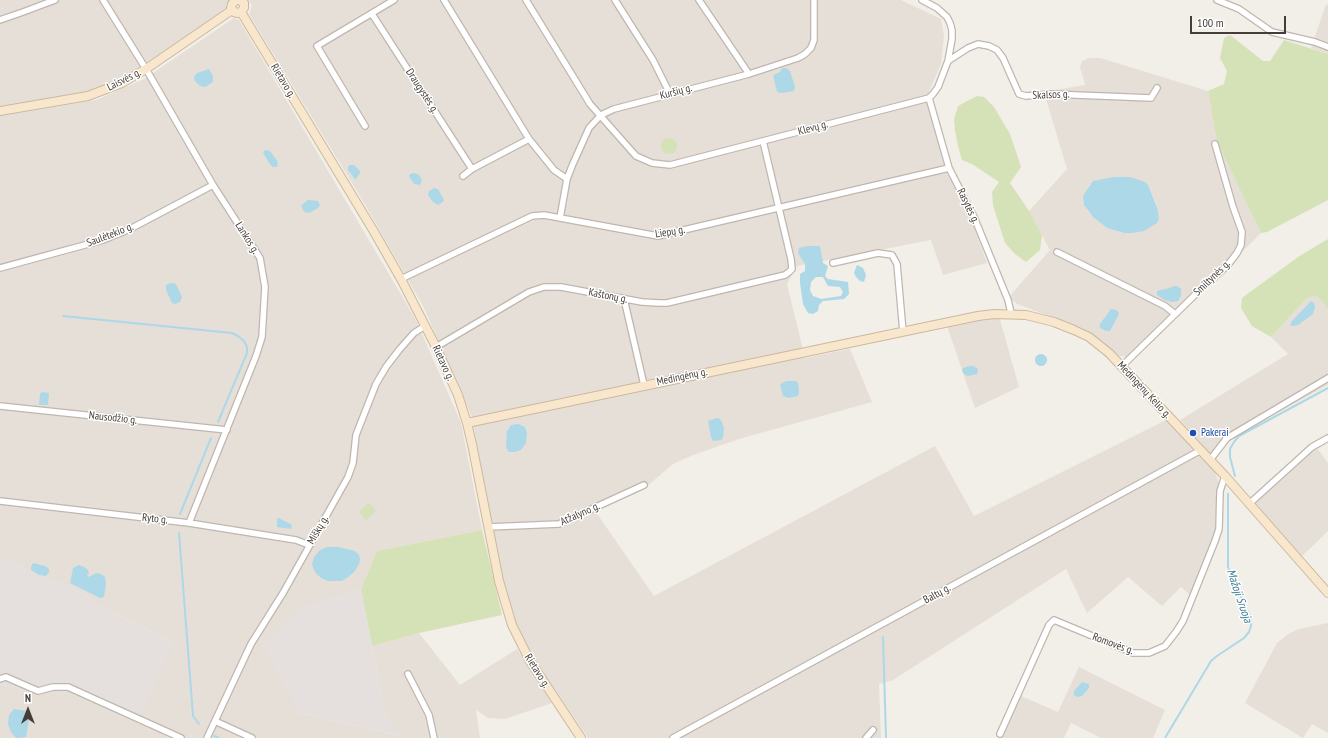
<!DOCTYPE html>
<meta charset="utf-8">
<style>
body{margin:0}
#map{position:relative;width:1328px;height:738px;overflow:hidden;background:#f2eee8;font-family:"PT Sans Narrow",sans-serif}
canvas{display:block}
.north{position:absolute;left:8px;top:690px;width:40px;height:40px;-webkit-text-stroke:3px #fff;paint-order:stroke;rotate:0deg;font-size:11px;font-weight:700;line-height:16px;text-align:center;color:#453e38}
.north::after{content:'';display:block;margin:auto;width:14px;height:18px;background:#453e38;clip-path:polygon(50% 0,100% 100%,50% 72%,0 100%)}
.scale{position:absolute;left:1190px;top:16px;width:96px;height:18px;box-sizing:border-box;border:2px solid #453e38;border-top:0;padding-left:5px;font-size:12px;line-height:14px;white-space:nowrap;color:#453e38;-webkit-text-stroke:3px #fff;paint-order:stroke}
</style>
<div id="map">
<canvas width="1328" height="738"></canvas>
<div class="north">N</div>
<div class="scale">100 m</div>
</div>
<script>
const ctx = document.querySelector('canvas').getContext('2d');
ctx.lineJoin = 'round';
function fillPath(path, color) { ctx.fillStyle = color; ctx.fill(path, 'evenodd'); }
const poly = rows => new Path2D(rows.map(r => 'M' + r).join(''));
function strokePath(path, color, width, dash) { ctx.strokeStyle = color; ctx.lineWidth = width; ctx.lineCap = dash ? 'butt' : 'round'; ctx.setLineDash(dash || []); ctx.stroke(path); }
function drawText(font, color, halo, rows, align = 'center') {
  ctx.font = font + ' "PT Sans Narrow",sans-serif'; ctx.lineWidth = 3; ctx.setLineDash([]); ctx.textBaseline = 'middle'; ctx.strokeStyle = halo; ctx.fillStyle = color; for (const [text, x, y, turn = 0] of rows) {
    ctx.save(); ctx.translate(x, y); ctx.rotate((+turn || 0) * Math.PI / 180); ctx.textAlign = isNaN(turn) ? turn : align; if (halo) ctx.strokeText(text, 0, 0); ctx.fillText(text, 0, 0); ctx.restore();
  }
}
fillPath(poly([
 [0,0,231,0,229,8,123,78,88,92,0,107],
 [248,0,901,0,941,19,944,36,941,64,929,92,930,106,946,172,962,197,972,221,987,263,943,275,931,240,797,266,787,284,805,358,850,349,872,402,739,439,693,455,673,464,646,487,595,511,654,596,935,446,974,516,1168,419,1214,470,1219,483,1217,520,1214,535,1207,556,1191,596,1181,587,1162,606,1128,577,1087,613,1066,569,893,680,879,684,881,738,588,738,531,655,515,622,500,569,472,417,423,306,363,201,249,14,252,6],
 [1326,4,1328,5,1328,54,1311,48],
 [234,18,239,20,416,320,461,423,482,530,377,551,361,589,298,610,299,713,400,736,385,714,372,646,419,633,460,685,517,649,552,703,505,719,488,718,476,710,480,738,0,738,0,684,39,695,174,641,94,604,90,600,87,595,0,558,0,116,96,100,144,79],
 [1089,58,1100,58,1208,91,1217,142,1261,233,1241,253,1235,253,1127,357,1120,356,1115,355,1102,341,1079,327,1017,304,1009,297,1050,250,1029,211,1067,169,1044,92,1085,85,1080,67,1082,61],
 [1090,184,1148,185,1158,209,1159,219,1132,233,1124,233,1107,228,1093,217,1087,210,1083,201,1086,191],
 [1313,296,1319,298,1328,309,1328,385,1242,432,1231,439,1215,459,1180,420,1288,354,1271,337,1307,298],
 [999,316,1019,387,975,408,947,326],
 [1317,448,1328,463,1328,531,1302,556,1254,505],
 [1328,623,1328,733,1312,724,1303,738,1245,703,1277,643,1288,634,1299,629],
 [1079,667,1165,710,1153,738,1101,738,1071,723,1064,738,1002,738,1021,696,1058,712]
]), '#e5dfd7');
fillPath(poly([
 [0,558,87,595,90,600,94,604,174,641,139,721,63,689,39,695,0,684],
 [361,589,385,714,401,736,299,713,263,645,298,610]
]), '#e5e0dd');
fillPath(poly([
 [1230,35,1263,61,1270,61,1284,40,1328,54,1328,200,1267,232,1261,233,1217,142,1208,91,1224,84,1227,71,1220,58,1224,38],
 [977,96,984,97,994,107,1010,134,1021,167,1010,183,1029,211,1042,235,1040,250,1026,262,1015,254,1005,243,993,205,992,192,999,182,972,164,962,160,958,146,955,130,954,119,958,106],
 '661 146a8 8 0 1 1 16 0a8 8 0 1 1-16 0Z',
 [1328,239,1328,309,1319,298,1313,296,1307,298,1271,337,1252,326,1241,308,1242,298,1298,257],
 [369,503,376,511,366,520,359,512],
 [482,530,502,615,419,633,372,646,361,589,377,551]
]), '#d5e1b6');
fillPath(poly([
 [782,68,786,68,790,71,795,87,794,91,782,93,777,92,773,75,780,72],
 [209,69,213,76,213,82,205,87,200,86,194,80,194,77,197,73],
 [265,150,270,151,275,158,278,162,277,167,273,167,269,163,264,154,263,152],
 [350,165,354,165,360,171,360,173,356,179,355,179,348,170,348,167],
 [414,173,419,175,422,180,420,185,414,184,409,176,410,174],
 [1114,177,1130,177,1145,182,1148,185,1158,210,1159,219,1157,223,1144,231,1132,233,1124,233,1107,228,1093,217,1084,205,1083,196,1086,191,1093,181],
 [434,188,438,189,444,200,443,202,438,205,433,202,428,195,429,191],
 [308,200,318,201,320,205,318,208,311,212,306,213,303,210,301,206],
 [807,246,820,246,823,263,828,266,825,276,828,279,848,282,849,294,844,299,823,301,819,305,818,311,813,314,808,313,803,304,800,283,800,274,805,271,805,264,798,253,799,248],
 [816,277,823,277,828,286,840,287,843,292,841,296,821,299,813,296,810,290,811,282],
 [857,265,863,268,866,275,864,282,860,281,856,277,854,273],
 [171,283,176,284,182,297,180,302,175,304,172,303,166,290,166,285],
 [1174,286,1177,286,1181,289,1181,296,1178,301,1172,302,1165,300,1157,295,1157,291,1169,288],
 [1311,301,1314,303,1315,307,1313,314,1298,325,1292,326,1290,325,1292,321],
 [1111,309,1117,310,1119,314,1110,331,1106,331,1100,328,1100,324],
 '1035 360a6 6 0 1 1 12 0a6 6 0 1 1-12 0Z',
 [969,366,973,366,978,369,977,374,968,376,964,374,962,371,963,368],
 [787,381,796,381,798,383,799,392,798,396,789,398,783,396,780,385,782,383],
 [42,392,49,393,48,405,39,405,40,394],
 [717,418,720,419,722,422,724,429,723,437,721,440,713,441,711,437,708,421],
 [518,424,525,427,527,433,526,443,521,450,515,452,509,452,506,448,507,431,511,425],
 [279,518,292,525,291,529,277,527,277,519],
 [327,547,338,547,355,551,359,555,360,559,359,564,355,571,348,577,342,581,328,581,321,578,315,572,312,565,314,557,320,550],
 [33,563,45,566,49,569,49,572,46,576,39,575,31,570,31,567],
 [79,565,84,567,88,570,89,574,87,574,88,577,97,573,101,574,105,577,106,584,104,597,100,598,70,583,73,568],
 [1082,682,1089,684,1089,688,1082,696,1077,697,1074,695,1074,691],
 [14,709,26,711,30,715,26,737,16,738,11,732,8,724,9,715]
]), '#acd8e8');
strokePath(poly([
 [63,316,232,333,238,336,244,341,247,347,247,353,218,422],
 [1235,476,1230,457,1230,449,1234,442,1239,436,1328,388],
 [180,514,211,438],
 [179,533,193,716,199,724],
 [883,637,886,738],
 [214,736,219,738],
 [1165,738,1211,661,1217,656,1244,638,1249,632,1251,626,1251,619,1228,567,1228,494]
]), '#acd8e8', 2);
const street = poly([
 [103,0,146,69,213,185,260,258,265,287,262,337,256,356,189,523],
 [444,0,529,139],
 [526,0,590,104,636,156,652,163,670,165,929,98,933,94,938,87,948,61,952,39,952,30,950,23,947,17,937,8,922,0],
 [615,0,653,60,670,94],
 [699,0,749,74],
 [1217,0,1239,9,1272,32,1315,42,1328,47],
 [372,14,472,169],
 [0,20,23,12,55,0],
 [948,61,968,48,978,44,989,46,997,50,1003,58,1019,94,1026,96,1051,94,1151,98,1157,88],
 [929,98,949,168,974,217,1008,300,1011,313],
 [365,126,317,46,394,0],
 [463,176,472,169,529,139,554,170,567,179],
 [560,218,567,179,572,166,589,128,601,115,614,109,749,74,798,58,805,54,811,48,814,40,814,0],
 [1057,252,1165,306,1175,314],
 [833,263,878,253,892,255,897,264,903,332],
 [0,268,103,240,132,228,213,185],
 [401,279,532,216,544,215,658,236,949,168],
 [626,299,625,303,644,385],
 [436,347,529,292,544,287,561,287,642,302,659,303,667,303,785,275,789,272,792,269,791,259,763,141],
 [1122,366,1201,289,1227,266,1237,253,1241,245,1242,232,1233,207,1215,144],
 [0,406,227,430],
 [1210,460,1227,438,1328,378],
 [0,501,189,523,296,540,309,545],
 [1249,504,1312,447,1328,438],
 [488,527,559,524,644,485],
 [408,674,429,715,434,738],
 [0,679,6,677,38,691,53,687,68,687,181,738],
 [215,721,252,738],
 [1000,734,1049,625,1054,620,1133,653,1149,653,1165,646,1176,632,1183,621,1215,541,1219,529,1220,491,1225,476],
 [207,738,251,644,283,593,348,477,353,463,356,435,376,384,386,367,399,350,414,333,425,326],
 [673,738,1201,450],
 [866,738,873,730]
]);
const secondary = poly([
 [236,0,232,4,231,8,234,12,237,13,241,12,244,8,244,3,239,0],
 [241,12,373,230,401,279,436,347,458,395,467,423,472,444,499,581,512,625,530,661,581,738],
 [0,111,88,96,122,83,146,69,232,10],
 [467,423,978,316,994,314,1026,315,1054,322,1074,330,1089,337,1109,353,1225,476,1328,593]
]);
strokePath(street, '#bfb7af', 8);
strokePath(secondary, '#ccb99d', 10);
strokePath(street, '#fff', 5.5);
strokePath(secondary, '#f8e7cc', 8);
for (const [x, y, r, color] of [
 [1193,433,4,"#1a4fb4"]
]) { const dot = new Path2D(); dot.arc(x, y, r, 0, 2 * Math.PI); ctx.fillStyle = color; ctx.fill(dot); strokePath(dot, '#fff', 1.5); }
drawText('11px', '#453e38', '#fff', [
 ["Laisvės g.",124,80,-27],
 ["Rietavo g.",283,81,59],
 ["Draugystės g.",422,91,57],
 ["Kuršių g.",676,92,-15],
 ["Skalsos g.",1051,95,-2],
 ["Klevų g.",813,128,-15],
 ["Rasytės g.",968,206,64],
 ["Liepų g.",670,232,-9],
 ["Saulėtekio g.",110,235,-21],
 ["Lankos g.",247,238,58],
 ["Smiltynės g.",1212,278,-44],
 ["Kaštonų g.",608,296,11],
 ["Rietavo g.",443,363,65],
 ["Medingėnų g.",682,377,-12],
 ["Medingėnų Kelio g.",1144,390,47],
 ["Nausodžio g.",113,418,6],
 ["Atžalyno g.",580,514,-24],
 ["Ryto g.",155,519,6],
 ["Miškų g.",318,530,-60],
 ["Baltų g.",937,594,-29],
 ["Romovės g.",1113,644,20],
 ["Rietavo g.",537,671,58]
]);
drawText('11px', '#164399', '#fff', [
 ["Pakerai",1201,433]
], 'left');
drawText('italic 12px', '#3a7c95', '#fff', [
 ["Mažoji Sruoja",1239,596,71]
]);
</script>
